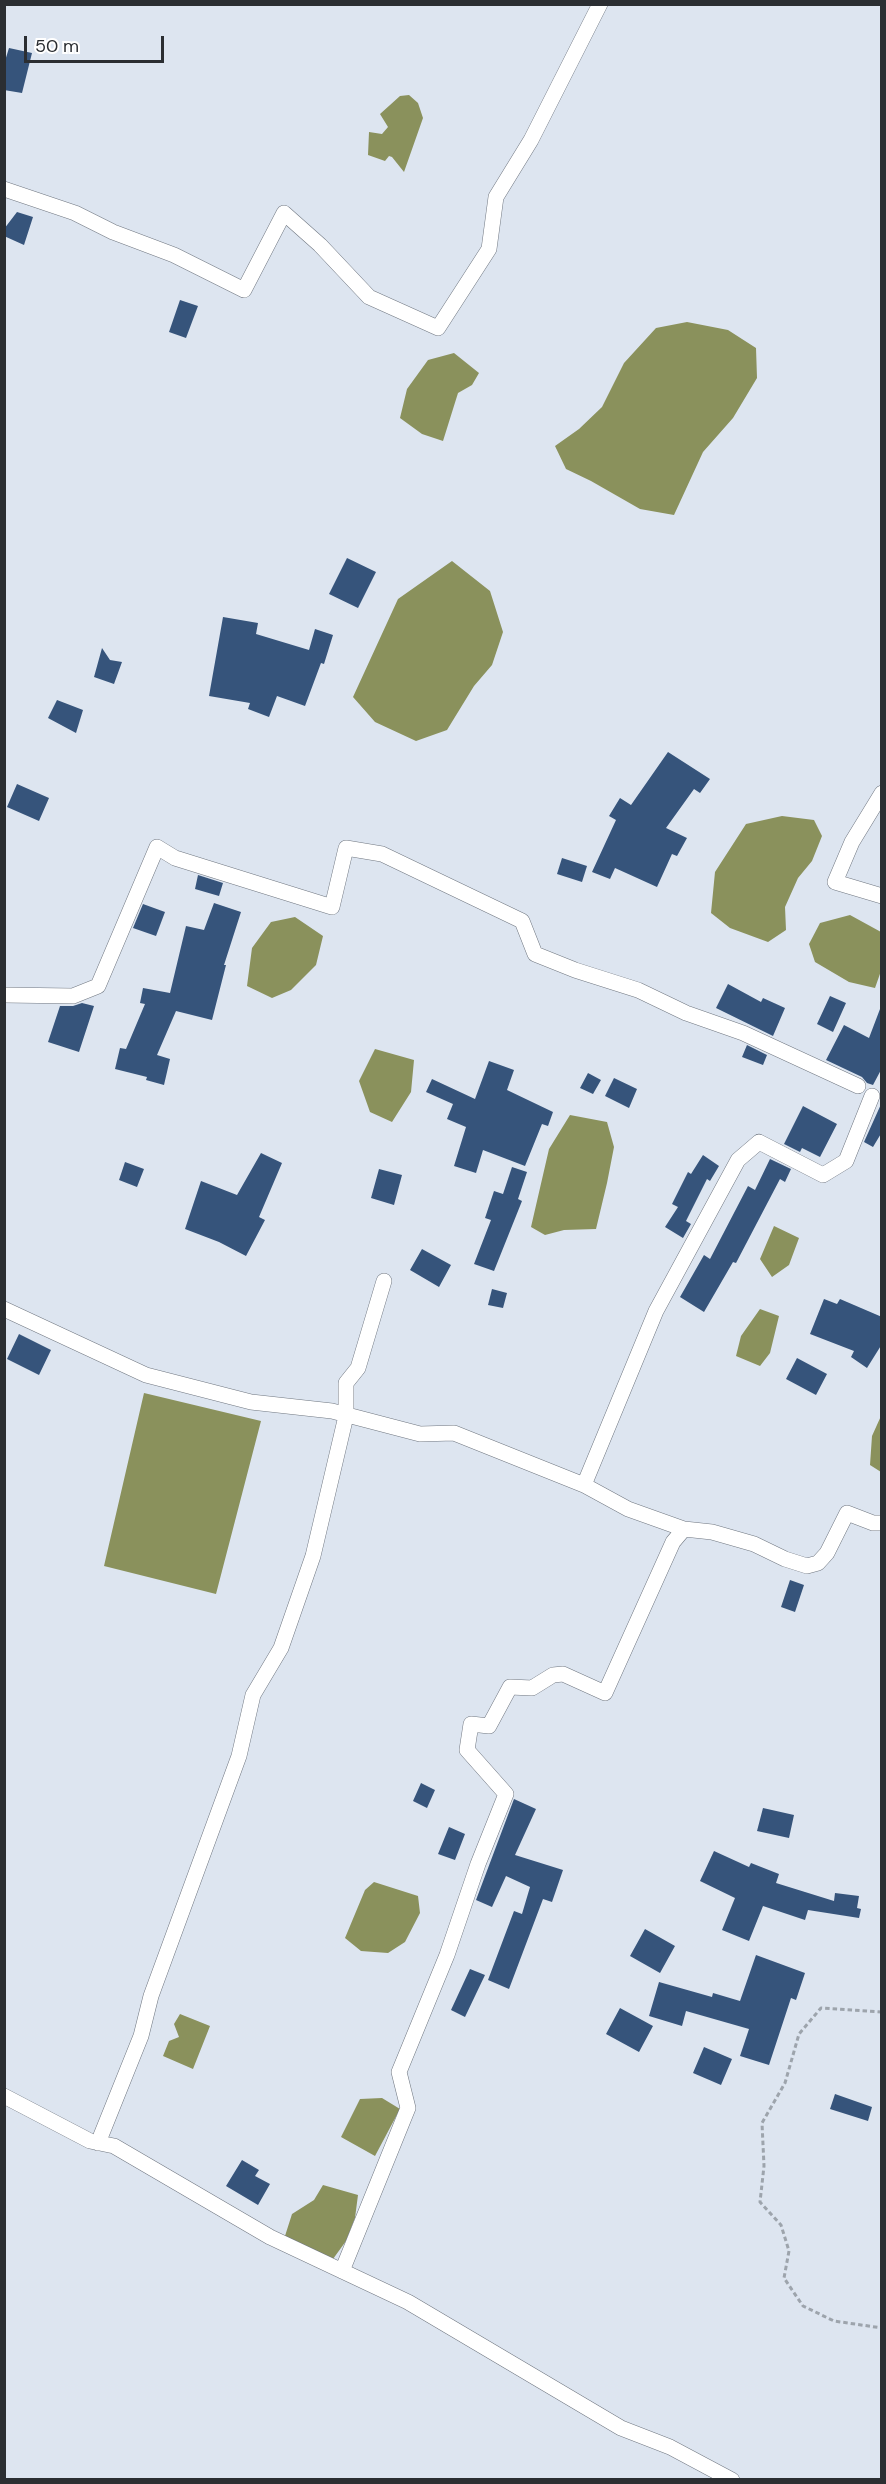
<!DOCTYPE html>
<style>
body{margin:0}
#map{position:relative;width:886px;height:2484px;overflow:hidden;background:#dde5f0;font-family:"DM Sans",sans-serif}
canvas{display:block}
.frame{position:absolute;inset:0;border:6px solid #2b2e32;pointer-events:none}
.scale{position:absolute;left:24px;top:36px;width:140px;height:27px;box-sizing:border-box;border:3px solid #2b2e32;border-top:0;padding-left:8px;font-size:18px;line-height:21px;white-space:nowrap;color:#2b2e32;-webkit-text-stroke:4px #fff;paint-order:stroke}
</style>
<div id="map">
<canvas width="886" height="2484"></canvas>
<div class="frame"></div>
<div class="scale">50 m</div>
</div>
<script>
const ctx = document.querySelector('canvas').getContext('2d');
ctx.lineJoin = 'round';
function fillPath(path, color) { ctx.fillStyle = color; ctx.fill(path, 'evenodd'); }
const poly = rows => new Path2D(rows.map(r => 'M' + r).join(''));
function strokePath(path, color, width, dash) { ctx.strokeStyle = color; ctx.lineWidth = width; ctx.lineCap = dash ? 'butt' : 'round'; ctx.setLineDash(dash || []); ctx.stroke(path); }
fillPath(poly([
 [409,95,418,103,423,118,404,172,392,157,389,156,385,161,368,155,369,132,382,134,388,127,380,114,400,96],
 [687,322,728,330,756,348,757,378,733,418,703,452,674,515,640,509,591,481,566,469,555,446,579,429,602,407,624,363,656,328],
 [454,353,479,373,472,385,458,393,443,441,422,434,400,418,407,389,428,360],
 [452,561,490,591,503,632,492,665,474,686,447,730,416,741,375,722,353,697,398,599],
 [782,816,814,820,822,836,812,861,798,878,785,907,786,930,768,942,730,928,711,913,715,872,746,824],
 [850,915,881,932,881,971,875,988,849,982,815,962,809,944,820,923],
 [295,917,323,936,316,965,291,990,272,998,247,986,252,948,271,922],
 [375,1049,414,1060,411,1092,392,1122,370,1112,359,1081],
 [570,1115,607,1122,614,1147,607,1183,596,1229,564,1230,545,1235,531,1227,549,1149],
 [774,1226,799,1238,789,1265,772,1277,760,1259],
 [760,1309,779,1316,770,1353,760,1366,736,1356,741,1336],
 [144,1393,261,1421,216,1594,104,1566],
 [881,1416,881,1472,870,1465,872,1436],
 [374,1882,418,1896,420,1913,405,1942,388,1953,361,1951,345,1938,365,1890],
 [180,2014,210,2026,193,2069,163,2056,169,2041,179,2037,174,2024],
 [382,2098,400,2109,375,2156,341,2137,360,2099],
 [323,2185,358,2195,355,2218,346,2241,333,2259,285,2236,292,2214,314,2200]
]), '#8a915c');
fillPath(poly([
 [9,48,32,53,22,93,4,90,4,64],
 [17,212,33,217,24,245,4,236,4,229],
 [180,300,198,306,186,338,169,332],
 [347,558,376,572,358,608,329,594],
 [223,617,258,623,256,634,309,650,315,629,333,635,324,664,321,663,305,706,277,696,269,717,248,709,250,703,209,696],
 [102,648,110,660,122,662,114,684,94,677],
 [57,700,83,710,76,733,48,718],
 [668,752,710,779,700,793,694,789,666,828,687,838,677,856,672,854,657,887,615,868,610,879,592,872,616,820,609,816,620,798,631,805],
 [17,784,49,798,39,821,7,807],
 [562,858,587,866,582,882,557,874],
 [198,875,223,883,219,896,195,889],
 [214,903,241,912,224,965,226,965,212,1020,176,1011,157,1055,170,1059,164,1085,146,1080,147,1077,115,1069,120,1048,126,1049,145,1004,140,1003,143,988,170,993,186,926,204,930],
 [143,904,165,912,156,936,133,928],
 [728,984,761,1002,763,998,785,1008,773,1036,716,1008],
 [830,996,846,1003,833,1032,817,1024],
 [82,1003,94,1006,79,1052,48,1042,60,1006,73,1006],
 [880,1009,882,1068,873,1085,867,1083,862,1077,826,1060,844,1025,869,1038],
 [747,1045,767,1055,763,1065,742,1057],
 [489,1061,514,1070,507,1090,553,1112,548,1126,542,1124,525,1166,483,1150,476,1173,454,1166,466,1127,447,1119,453,1104,426,1092,432,1079,475,1099],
 [588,1073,601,1080,593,1094,580,1088],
 [614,1078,637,1089,629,1108,605,1096],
 [882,1102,882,1132,873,1147,864,1142],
 [803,1106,837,1124,820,1157,802,1148,800,1152,784,1144],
 [261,1153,282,1163,259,1217,265,1220,246,1256,219,1242,185,1229,201,1181,237,1195],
 [703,1155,719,1166,710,1181,707,1179,686,1221,691,1224,683,1238,665,1227,678,1207,672,1204,688,1172,691,1174],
 [770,1159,791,1169,785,1182,780,1179,736,1263,733,1262,704,1312,680,1297,704,1255,710,1259,748,1186,755,1190],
 [125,1162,144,1169,137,1187,119,1180],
 [512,1167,527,1172,518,1199,522,1201,494,1271,474,1264,491,1220,485,1218,494,1191,503,1194],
 [379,1169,402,1175,394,1205,371,1198],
 [422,1249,451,1265,439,1287,410,1270],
 [492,1289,507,1293,503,1308,488,1305],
 [824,1299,837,1304,840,1299,882,1317,882,1344,867,1368,851,1357,854,1351,810,1334],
 [19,1334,51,1350,39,1375,7,1359],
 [797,1358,827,1374,816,1395,786,1379],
 [790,1580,804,1585,795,1612,781,1607],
 [421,1783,435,1790,427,1808,413,1801],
 [514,1799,536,1809,515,1855,563,1870,552,1902,543,1899,509,1989,488,1980,514,1911,522,1914,530,1887,506,1876,492,1907,476,1900],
 [763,1808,794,1815,789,1838,757,1831],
 [449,1827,465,1834,455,1860,438,1854],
 [714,1851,749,1867,751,1863,779,1874,776,1883,834,1901,835,1893,859,1896,857,1908,861,1909,859,1918,808,1910,805,1920,763,1906,749,1941,722,1930,735,1898,700,1881],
 [645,1929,675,1946,660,1973,630,1956],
 [756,1955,805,1973,796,2000,791,1998,769,2065,740,2056,749,2029,686,2011,682,2026,649,2016,659,1982,712,1997,713,1993,740,2001],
 [470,1969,485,1975,465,2017,451,2010],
 [620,2008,653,2026,639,2052,606,2034],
 [704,2047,732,2059,721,2085,693,2073],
 [835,2094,872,2107,868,2121,830,2109],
 [242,2160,259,2170,255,2176,270,2184,258,2205,226,2186]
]), '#36547b');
const street = poly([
 [4,189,75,213,113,232,174,255,244,290,284,213,320,245,369,297,438,328,489,249,496,197,531,140,600,4],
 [882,793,852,842,835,882,882,896],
 [4,995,73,996,98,986,157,847,175,858,332,907,346,848,382,854,522,921,535,954,575,970,638,990,686,1013,743,1033,858,1086],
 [4,1309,146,1375,251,1402,332,1411,420,1434,454,1433,584,1485,628,1509,684,1529,712,1532,754,1544,785,1559,807,1566,818,1563,827,1553,847,1513,873,1523,882,1523],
 [584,1485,656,1311,738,1160,759,1142,823,1175,846,1161,872,1096],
 [4,2096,90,2141,114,2146,270,2237,408,2302,621,2428,670,2447,732,2480],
 [98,2143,141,2036,151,1996,239,1756,253,1695,281,1648,313,1556,346,1416,346,1383,358,1368,384,1281],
 [342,2271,408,2108,399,2072,447,1955,478,1864,506,1794,467,1750,471,1724,489,1726,510,1687,532,1688,553,1675,563,1674,605,1693,673,1542,684,1529]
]);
strokePath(street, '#707781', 16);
strokePath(poly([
 [882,2012,821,2008,799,2034,785,2083,762,2123,764,2166,760,2202,781,2225,789,2251,784,2278,803,2306,834,2321,882,2328]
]), '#9da4ac', 3, [4.5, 3]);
strokePath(street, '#fff', 15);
</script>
